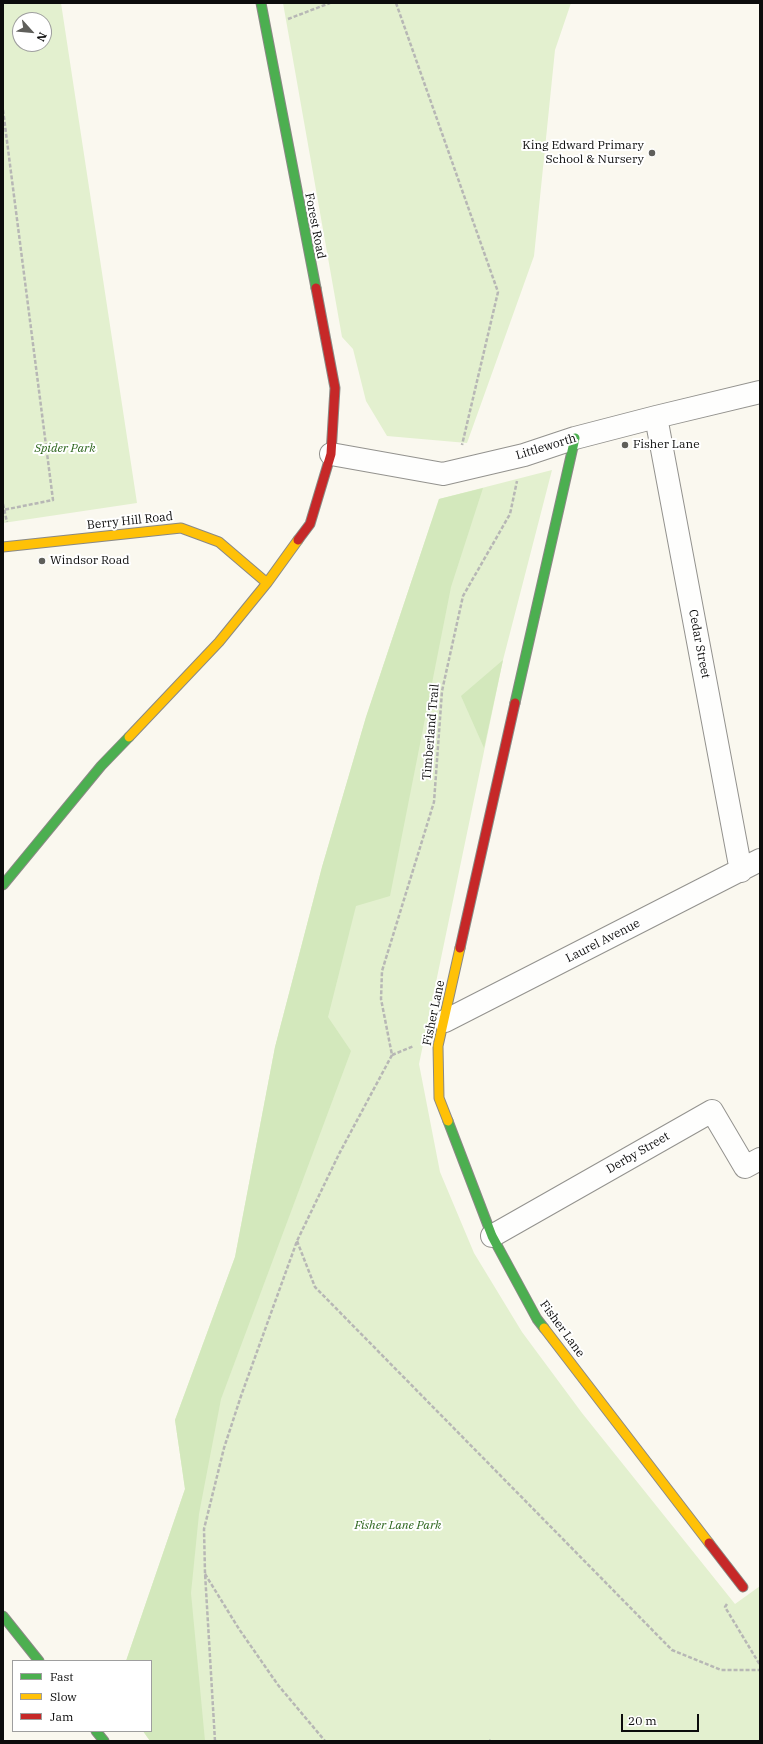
<!DOCTYPE html>
<style>
body{margin:0}
#map{position:relative;width:763px;height:1744px;overflow:hidden;background:#faf8ef;font-family:"IBM Plex Serif",serif}
canvas{display:block}
.frame{position:absolute;inset:0;border:4px solid #0c0c0c;pointer-events:none}
.legend{position:absolute;left:12px;top:1660px;width:140px;height:72px;box-sizing:border-box;background:#fff;border:1px solid #9e9e9e;margin:0;padding:5px 7px;list-style:none;font-size:12px;color:#0c0c0c}
.legend li{display:flex;align-items:center;gap:8px;height:20px}
.legend b{width:20px;border:1px solid #9e9e9e}
.north{position:absolute;left:12px;top:12px;width:40px;height:40px;box-sizing:border-box;background:#fff;border:1px solid #9e9e9e;border-radius:50%;rotate:117deg;font-size:11px;font-weight:700;line-height:16px;text-align:center;color:#0c0c0c}
.north::after{content:'';display:block;margin:auto;width:14px;height:18px;background:#5f5f5b;clip-path:polygon(50% 0,100% 100%,50% 72%,0 100%)}
.scale{position:absolute;left:621px;top:1714px;width:78px;height:18px;box-sizing:border-box;border:2px solid #0c0c0c;border-top:0;padding-left:5px;font-size:12px;line-height:14px;white-space:nowrap;color:#0c0c0c;-webkit-text-stroke:3px #fff;paint-order:stroke}
</style>
<div id="map">
<canvas width="763" height="1744"></canvas>
<div class="frame"></div>
<ul class="legend">
<li><b style="height:5px;background:#4caf50"></b>Fast</li>
<li><b style="height:5px;background:#ffc107"></b>Slow</li>
<li><b style="height:5px;background:#c62828"></b>Jam</li>
</ul>
<div class="north">N</div>
<div class="scale">20 m</div>
</div>
<script>
const ctx = document.querySelector('canvas').getContext('2d');
ctx.lineJoin = 'round';
function fillPath(path, color) { ctx.fillStyle = color; ctx.fill(path, 'evenodd'); }
const poly = rows => new Path2D(rows.map(r => 'M' + r).join(''));
function strokePath(path, color, width, dash) { ctx.strokeStyle = color; ctx.lineWidth = width; ctx.lineCap = dash ? 'butt' : 'round'; ctx.setLineDash(dash || []); ctx.stroke(path); }
function drawText(font, color, halo, rows, align = 'center') {
  ctx.font = font + ' "IBM Plex Serif",serif'; ctx.lineWidth = 4; ctx.setLineDash([]); ctx.textBaseline = 'middle'; ctx.strokeStyle = halo; ctx.fillStyle = color; for (const [text, x, y, turn = 0] of rows) {
    ctx.save(); ctx.translate(x, y); ctx.rotate((+turn || 0) * Math.PI / 180); ctx.textAlign = isNaN(turn) ? turn : align; if (halo) ctx.strokeText(text, 0, 0); ctx.fillText(text, 0, 0); ctx.restore();
  }
}
fillPath(poly([
 [3,3,61,3,137,503,3,523],
 [20,20,44,20,44,44,20,44],
 [283,3,571,3,555,50,534,256,467,443,387,436,366,401,353,349,342,337],
 [552,470,503,660,419,1064,440,1172,474,1253,522,1332,582,1413,735,1604,760,1586,760,1741,150,1741,143,1731,151,1731,151,1661,126,1661,185,1489,175,1420,235,1257,275,1047,322,867,366,717,439,499]
]), '#e3f0cf');
fillPath(poly([
 [483,488,451,587,390,896,356,906,328,1017,351,1051,221,1399,199,1514,191,1593,205,1741,150,1741,143,1731,151,1731,151,1661,126,1661,185,1489,175,1420,235,1257,275,1047,322,867,366,717,439,499],
 [503,660,484,748,461,696]
]), '#d3e8bc');
const street = poly([
 [656,417,741,871],
 [331,454,443,474,524,455,575,438,656,417,760,392],
 [445,1021,760,860],
 [492,1236,712,1111,745,1167,760,1159]
]);
const fast = poly([
 [261,3,316,288],
 [515,703,575,438],
 [3,885,101,766,129,737],
 [448,1121,492,1236,537,1319,544,1328],
 [3,1616,39,1661],
 [96,1731,104,1741]
]);
const slow = poly([
 [3,547,181,528,219,542,267,583],
 [129,737,219,642,267,583,298,540],
 [448,1121,439,1098,438,1046,460,948],
 [544,1328,709,1543]
]);
const jam = poly([
 [298,540,310,524,331,454,335,388,316,288],
 [460,948,515,703],
 [709,1543,743,1587]
]);
strokePath(street, '#93928e', 24);
strokePath(fast, '#8a8985', 11);
strokePath(slow, '#8a8985', 11);
strokePath(jam, '#8a8985', 11);
strokePath(poly([
 [396,3,498,292,462,445],
 [288,19,330,3],
 [3,110,53,500,3,510],
 [3,504,7,522],
 [392,1055,414,1046],
 [297,1241,315,1287,672,1650,721,1670,760,1670],
 [205,1574,239,1629,278,1685,325,1741],
 [727,1604,725,1607,760,1665],
 [489,1740,490,1741],
 [215,1741,205,1573,204,1529,224,1448,241,1396,297,1241,339,1154,392,1055,381,999,382,971,434,802,442,691,463,596,510,514,517,481]
]), '#b7b7b5', 2.5, [4, 2]);
strokePath(street, '#fefefd', 22);
strokePath(fast, '#4caf50', 9);
strokePath(slow, '#ffc107', 9);
strokePath(jam, '#c62828', 9);
for (const [x, y, r, color] of [
 [652,153,4,"#5f5f5b"],
 [625,445,4,"#5f5f5b"],
 [42,561,4,"#5f5f5b"]
]) { const dot = new Path2D(); dot.arc(x, y, r, 0, 2 * Math.PI); ctx.fillStyle = color; ctx.fill(dot); strokePath(dot, '#fff', 1.5); }
drawText('12px', '#0c0c0c', '#fff', [
 ["King Edward Primary",644,146,"right"],
 ["School & Nursery",644,160,"right"],
 ["Fisher Lane",633,445],
 ["Windsor Road",50,561]
], 'left');
drawText('12px', '#0c0c0c', '#fff', [
 ["Forest Road",315,226,79],
 ["Littleworth",546,447,-17],
 ["Berry Hill Road",130,521,-6],
 ["Cedar Street",699,644,79],
 ["Timberland Trail",431,732,-85],
 ["Laurel Avenue",603,941,-27],
 ["Fisher Lane",434,1013,-78],
 ["Derby Street",638,1153,-30],
 ["Fisher Lane",562,1329,54]
]);
drawText('italic 12px', '#2b641b', '#fff', [
 ["Spider Park",65,449],
 ["Fisher Lane Park",398,1526]
]);
</script>
